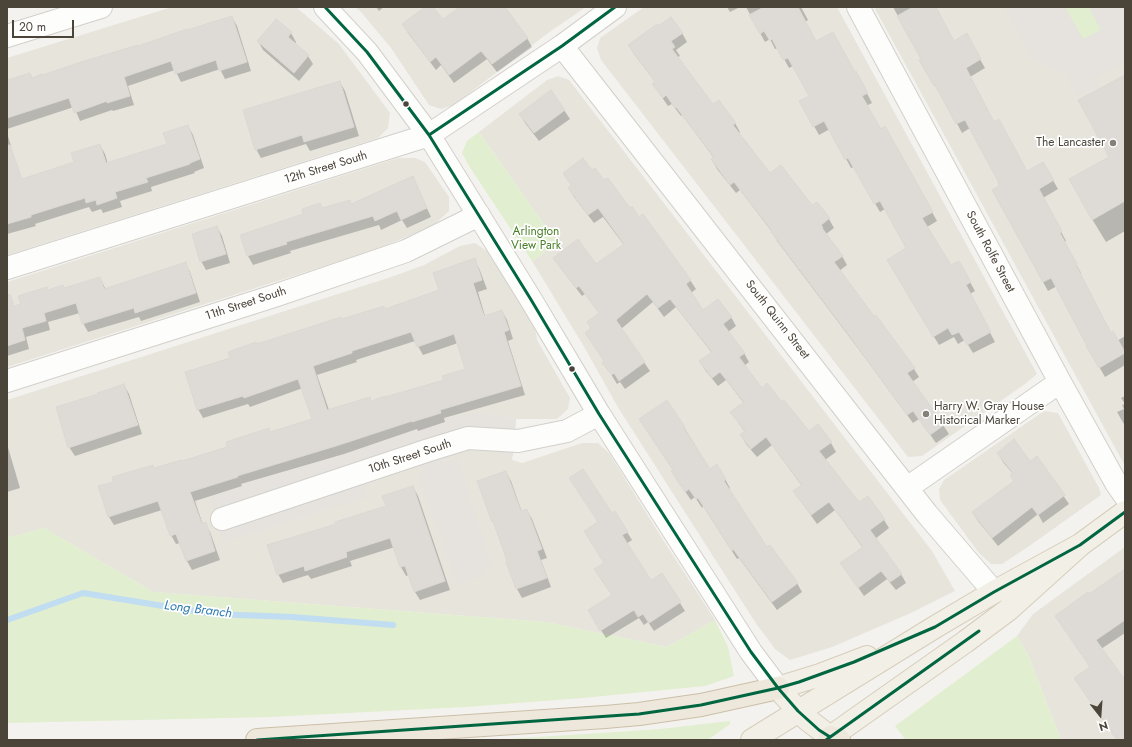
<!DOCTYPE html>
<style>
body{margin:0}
#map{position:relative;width:1132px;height:747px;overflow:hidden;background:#f4f2ee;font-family:Jost,sans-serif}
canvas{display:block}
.frame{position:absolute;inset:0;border:8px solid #4b4439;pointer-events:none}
.north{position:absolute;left:1080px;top:695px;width:40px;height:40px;-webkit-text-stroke:3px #fff;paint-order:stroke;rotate:163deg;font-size:11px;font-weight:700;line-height:16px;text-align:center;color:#4b4439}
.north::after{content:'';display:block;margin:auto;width:14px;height:18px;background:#4b4439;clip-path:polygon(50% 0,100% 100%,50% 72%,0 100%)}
.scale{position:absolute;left:12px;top:20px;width:62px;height:18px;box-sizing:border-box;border:2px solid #4b4439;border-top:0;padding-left:5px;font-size:12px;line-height:14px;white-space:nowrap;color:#4b4439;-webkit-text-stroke:3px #fff;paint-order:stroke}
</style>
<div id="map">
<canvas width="1132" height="747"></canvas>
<div class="frame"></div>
<div class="north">N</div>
<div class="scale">20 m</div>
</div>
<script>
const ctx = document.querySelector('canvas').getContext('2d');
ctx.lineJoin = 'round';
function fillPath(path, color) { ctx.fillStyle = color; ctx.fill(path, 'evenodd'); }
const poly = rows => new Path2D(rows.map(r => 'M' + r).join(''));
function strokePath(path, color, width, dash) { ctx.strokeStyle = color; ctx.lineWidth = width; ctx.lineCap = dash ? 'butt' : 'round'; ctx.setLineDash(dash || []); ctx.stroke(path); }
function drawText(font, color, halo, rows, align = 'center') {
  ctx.font = font + ' Jost,sans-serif'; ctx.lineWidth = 3.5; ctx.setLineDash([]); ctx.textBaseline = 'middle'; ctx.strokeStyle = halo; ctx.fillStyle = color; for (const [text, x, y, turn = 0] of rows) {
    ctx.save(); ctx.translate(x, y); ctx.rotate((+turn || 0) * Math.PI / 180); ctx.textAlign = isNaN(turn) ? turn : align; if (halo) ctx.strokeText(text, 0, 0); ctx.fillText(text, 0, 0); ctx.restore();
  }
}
fillPath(poly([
 [172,7,296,7,339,44,390,113,388,128,378,138,7,255,7,58],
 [355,7,586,7,548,33,454,105,441,109,429,105,391,48,361,12],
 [644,7,837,7,1037,374,1025,384,922,456,908,457,601,60,597,48,600,38],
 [874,7,1125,7,1125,466,953,151],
 [558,76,569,80,932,551,955,591,911,613,832,647,790,660,775,649,755,622,619,409,583,345,532,261,557,243,479,132,547,80],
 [398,158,415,158,425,162,449,197,449,211,433,226,372,251,7,367,7,282],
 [475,243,490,253,535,326,537,340,570,398,568,409,557,419,516,419,512,460,522,463,582,443,598,443,609,453,665,543,715,620,667,647,546,622,153,592,44,528,7,538,7,400,394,276,424,265,460,246],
 [1044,411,1058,413,1099,488,1101,495,1028,547,1002,564,991,564,979,553,940,500,939,489,944,480],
 [1125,547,1125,740,1061,740,1029,657,1017,636,1033,614]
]), '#e7e4dc');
fillPath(poly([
 [1065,7,1089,7,1101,30,1083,40],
 [479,132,557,243,532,261,469,166,462,153,467,141],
 [44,528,153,592,546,622,667,647,715,620,728,647,734,676,705,686,583,698,466,707,270,717,7,723,7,538],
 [1017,636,1029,657,1061,740,909,740,905,739,895,726],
 [730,721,730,724,708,740,493,740,660,729]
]), '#e1eecf');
fillPath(poly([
 [1004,7,1065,7,1083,39,1101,30,1089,7,1125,7,1125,62,1097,77,1100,86,1078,97,1066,75,1033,59],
 [479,413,516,419,513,456,479,449,442,459,445,464,458,460,492,567,487,569,486,574,457,584,418,473,424,471,421,465,363,483,367,497,223,542,209,496,461,415]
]), '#e6e3df');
fillPath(poly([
 [376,7,384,7,379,11],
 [426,7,432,7,443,21,461,7,504,7,527,38,532,47,497,72,487,59,454,83,441,65,436,70,408,33,403,24],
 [727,7,740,7,730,12],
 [746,7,801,7,808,20,805,22,816,42,855,73,861,82,872,103,866,106,880,130,885,128,937,221,927,227,951,267,970,282,975,291,970,294,995,342,973,353,965,340,958,344,954,337,939,345,893,269,907,248,885,209,880,212,854,167,851,168,830,129,819,135,814,126,810,97,793,66,789,68,778,48,775,49,770,39,765,42],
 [893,7,934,7,954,42,966,35,985,68,970,77,994,123,1027,172,1043,163,1058,189,1043,198,1066,241,1064,242,1081,273,1080,274,1111,334,1117,341,1125,336,1125,365,1105,377,1088,347,1057,286,1048,291,993,191,1000,187,1000,183,970,128,962,133,941,93,940,94,921,61,922,60],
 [232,17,237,26,251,71,225,79,220,69,181,82,175,70,128,86,134,105,113,111,112,110,80,121,74,107,7,129,7,81,30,74,33,79],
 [276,20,291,33,296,42,295,44,308,56,313,64,299,81,263,50,258,41],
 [658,27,682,33,687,42,676,50,680,56,678,57,713,106,735,123,740,132,739,133,770,174,812,207,817,203,829,219,834,228,826,234,842,256,847,265,839,271,914,369,919,377,912,382,943,425,949,434,936,443,919,419,913,423,857,347,777,241,772,232,740,190,736,193,717,169,712,160,714,158,682,115,681,116,672,104,668,106,659,93,654,84,656,83,634,54,629,45],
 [1125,76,1125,231,1106,242,1092,219,1111,158],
 [340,82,345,91,359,136,310,151,306,144,261,158,256,149],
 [564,110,570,119,539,141,525,123,520,114],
 [188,126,193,135,204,168,194,172,195,173,151,187,152,191,120,201,122,207,103,213,101,209,92,212,89,207,35,224,36,226,7,234,7,191,75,163,100,145,105,154,108,164,168,144],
 [7,133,11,146,7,148],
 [592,171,604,182,639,218,690,280,696,289,691,293,703,311,731,317,736,326,728,332,744,353,749,362,744,366,761,389,781,403,808,433,818,426,831,443,836,452,825,460,859,504,867,497,884,520,889,528,875,539,901,574,906,583,896,590,887,579,864,596,841,563,863,548,835,510,817,524,800,500,794,492,802,486,772,445,757,457,746,444,741,435,745,432,737,421,732,412,744,403,726,380,718,386,705,370,700,361,712,353,676,307,664,317,653,302,621,329,650,371,625,389,620,382,617,384,604,363,605,362,592,328,600,314,585,294,582,296,560,267,554,258,596,265,624,245,603,217,594,223,574,197,569,188,572,186,564,174],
 [417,187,431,217,407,228,402,220,381,230,379,225,290,251,291,253,253,265,248,256,242,236,322,209,351,205],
 [217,227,222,236,230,263,206,270,201,261],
 [474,259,479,268,487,289,478,292,485,316,502,311,507,320,513,339,508,341,525,395,444,418,445,422,418,431,417,429,344,454,241,484,242,486,195,501,203,525,205,524,210,532,220,560,192,570,187,561,180,543,176,544,171,535,162,510,114,525,109,517,155,469,182,462,314,419,303,388,250,407,248,404,203,418,198,409,231,359,257,346,342,320,385,310,441,291],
 [415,341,423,355,458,343,466,369,445,380,371,402,370,398,329,410,317,375,357,362,356,360],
 [185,263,190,272,200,302,141,321,139,317,88,332,83,323,80,313,48,322,50,330,26,337,29,349,7,356,7,310,22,305,47,288,49,291,64,289,100,278,106,290],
 [124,385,129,394,142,434,75,456,69,447,99,394],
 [1125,396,1125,426,1117,412,1124,409,1122,405,1125,404,1121,398],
 [640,420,684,427,710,470,725,479,730,488,728,490,766,549,797,583,802,592,777,610,739,558,737,559,703,506,702,508,695,497,691,500,677,480,673,470],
 [7,444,20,488,7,492],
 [998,453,1030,462,1037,457,1069,504,1043,523,1038,514,998,546,978,521,973,513,1015,482,1013,474,1003,462],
 [506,472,511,481,522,512,527,510,532,519,547,558,541,560,551,587,522,598,517,589,507,562,509,562,497,527,493,522,479,482],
 [413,487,418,496,450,590,420,600,415,592,409,575,406,576,401,567,395,547,350,561,352,566,311,579,308,575,283,583,278,574,337,524,387,507],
 [611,515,627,532,632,540,626,544,651,581,662,574,685,611,654,631,648,622,644,625,639,618,606,638,594,619,613,596,600,578,605,563],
 [1125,570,1125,633,1101,649,1125,683,1125,740,1117,740,1075,679,1091,668,1056,616,1089,596]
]), '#0003');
strokePath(poly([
 [7,620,83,593,213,614,292,617,393,625]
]), '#c0ddf1', 6);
const building = poly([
 [425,7,433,7,443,19,460,7,505,7,528,38,492,64,481,51,449,75,436,57,430,62,402,24,425,7],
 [764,7,798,7,816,41,833,32,855,72,856,71,868,93,862,96,881,129,885,126,933,212,922,218,951,265,959,261,971,282,966,285,991,332,967,345,959,332,952,335,948,328,933,337,887,260,906,248,880,201,874,204,848,158,845,160,824,121,813,127,799,101,809,96,788,58,783,60,772,39,770,41,764,31,760,34,749,15,764,7],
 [913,7,936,7,954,41,967,33,981,59,966,68,994,122,999,119,1027,171,1043,162,1054,180,1039,189,1062,231,1060,233,1077,264,1076,265,1111,333,1113,331,1125,352,1125,353,1099,368,1086,346,1087,346,1051,278,1043,282,992,190,999,186,998,183,999,183,965,120,956,124,935,85,934,86,919,60,921,59,897,16,913,7],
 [232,16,247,62,219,71,216,60,175,74,171,61,124,77,130,96,107,103,107,101,74,113,69,98,7,118,7,80,30,73,32,78,42,74,43,75,81,62,138,45,138,46,187,29,187,30,232,16],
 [671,17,683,33,671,41,675,47,672,49,713,104,719,100,736,123,733,125,770,173,781,165,812,205,817,202,830,218,821,225,823,228,822,228,843,256,834,262,874,316,876,315,915,368,907,373,944,425,930,435,913,411,907,415,851,338,771,232,772,231,734,182,730,185,711,159,714,157,676,107,675,108,666,95,663,98,652,84,655,82,628,45,657,24,658,26,671,17],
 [276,19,292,32,288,37,309,55,294,73,257,41,276,19],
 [1125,75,1125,201,1092,220,1069,179,1109,157,1078,100,1125,75],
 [340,81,354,127,304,142,302,135,255,150,243,110,340,81],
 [551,90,565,110,534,133,519,114,551,90],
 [188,125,200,159,190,163,190,164,146,178,148,182,115,192,117,198,97,205,96,200,86,203,85,198,31,215,31,217,7,224,7,145,10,145,22,179,74,162,71,153,100,144,106,163,167,144,163,133,188,125],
 [583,158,592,170,595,168,604,180,608,178,630,208,632,206,639,217,643,214,691,280,686,284,703,310,718,299,732,317,723,324,745,353,739,357,762,388,767,383,782,402,784,400,809,431,818,424,832,442,819,451,859,502,868,496,885,519,870,530,902,574,890,582,881,571,858,588,840,563,863,547,829,502,811,515,793,491,802,485,766,437,751,449,740,435,745,431,730,412,744,402,720,372,712,378,699,361,712,352,670,299,658,308,647,294,616,320,645,362,619,381,614,373,612,375,602,363,604,361,585,333,591,328,587,322,599,313,579,286,576,288,553,258,578,239,596,264,624,244,598,208,588,215,568,188,571,185,563,173,583,158],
 [413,176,427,208,401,220,397,211,375,221,373,216,286,242,287,244,247,256,240,235,303,214,302,209,320,203,322,208,350,200,351,204,413,176],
 [217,226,226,254,200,262,192,234,217,226],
 [475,258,482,280,473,283,484,316,502,310,509,330,504,332,521,386,440,410,441,413,412,422,412,421,339,445,237,476,238,477,190,492,202,524,206,522,215,551,186,561,176,534,170,536,158,501,108,517,98,486,113,482,112,477,153,465,154,468,182,460,182,461,227,447,226,442,269,428,270,432,312,419,298,379,244,398,243,396,197,410,185,372,230,358,228,352,256,342,257,344,341,317,342,319,384,306,385,309,439,290,433,273,475,258],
 [411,332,417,347,454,334,465,369,442,376,444,380,385,397,385,396,371,401,370,397,327,410,313,366,352,353,352,351,411,332],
 [186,262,196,293,135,313,134,308,82,324,76,303,44,313,46,321,22,328,25,340,7,346,7,295,10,294,14,306,21,304,18,296,47,287,48,290,63,285,64,288,100,277,104,289,186,262],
 [124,384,138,425,68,448,56,407,98,394,97,393,124,384],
 [667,400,685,427,684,428,710,469,717,464,726,479,724,481,767,547,770,545,798,583,772,602,733,549,732,551,698,498,696,499,689,489,685,492,671,471,673,470,639,419,667,400],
 [1014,439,1030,461,1037,456,1065,495,1038,515,1032,507,992,538,972,512,1014,481,1010,475,1013,473,997,453,1014,439],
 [583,469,612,513,615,511,628,532,622,535,651,580,662,573,681,602,649,623,643,614,638,617,634,610,600,631,588,610,612,595,594,569,604,563,584,531,598,522,569,478,583,469],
 [506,471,521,511,527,509,542,549,537,551,547,578,516,589,506,562,507,561,493,521,492,522,477,481,506,471],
 [413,486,445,581,414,592,405,566,400,567,390,538,346,552,347,557,305,571,304,566,277,575,267,545,336,524,335,522,386,506,382,496,413,486],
 [1125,569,1125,620,1096,640,1125,680,1125,740,1117,740,1074,678,1090,667,1055,616,1088,592,1089,594,1125,569]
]);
fillPath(building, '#dedbd6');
strokePath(building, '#dcd9d4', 1);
const minor = poly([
 [325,7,367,52,429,135,530,298,599,414,751,652,778,688],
 [858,7,1060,382,1116,483,1125,496],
 [7,36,101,7],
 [562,46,927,514,994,592],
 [7,268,429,135,562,46,615,7],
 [7,381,274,296,406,251,479,215],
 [907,488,1060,382],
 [222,519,429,450,468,438,518,441,567,431,599,414]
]);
const primary = poly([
 [830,737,808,720,798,711,778,688,820,675,867,657],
 [752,740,935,627,994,592,1080,545],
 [826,740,965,642,1008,610,1080,545,1125,512]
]);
const motorway = poly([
 [830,737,839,740],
 [257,740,605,717,639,714,701,705,778,688]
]);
strokePath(minor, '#d2d0cb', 24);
strokePath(primary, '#d6cebb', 24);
strokePath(motorway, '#ccbfa9', 24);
strokePath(minor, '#fdfdfc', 22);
strokePath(primary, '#f2efe6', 22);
strokePath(motorway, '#ede8db', 22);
strokePath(poly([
 [325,7,367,52,429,135,530,298,599,414,751,652,778,688,798,711,819,730,830,737],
 [429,135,562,46,615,7],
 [257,740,639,714,701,705,778,688,799,682,854,662,935,627,994,592,1080,545,1125,512],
 [826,740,979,631]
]), '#006641', 3);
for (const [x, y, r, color] of [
 [406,104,3.5,"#4b4439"],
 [1113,143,4,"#868178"],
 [572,369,3.5,"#4b4439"],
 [926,414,4,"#868178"]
]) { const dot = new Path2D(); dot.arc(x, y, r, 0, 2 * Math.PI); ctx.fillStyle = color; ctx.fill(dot); strokePath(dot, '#fff', 1.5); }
drawText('12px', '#4b4439', '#fff', [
 ["The Lancaster",1105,143],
 ["Harry W. Gray House",934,407,"left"],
 ["Historical Marker",934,421,"left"]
], 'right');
drawText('12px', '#4b4439', '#fff', [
 ["12th Street South",326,168,-17],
 ["South Rolfe Street",990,252,62],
 ["11th Street South",246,304,-18],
 ["South Quinn Street",777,320,52],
 ["10th Street South",410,457,-18]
]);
drawText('12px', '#4a7f2a', '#fff', [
 ["Arlington",536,232],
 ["View Park",536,246]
]);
drawText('italic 13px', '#2e7ab2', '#fff', [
 ["Long Branch",198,610,7]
]);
</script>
